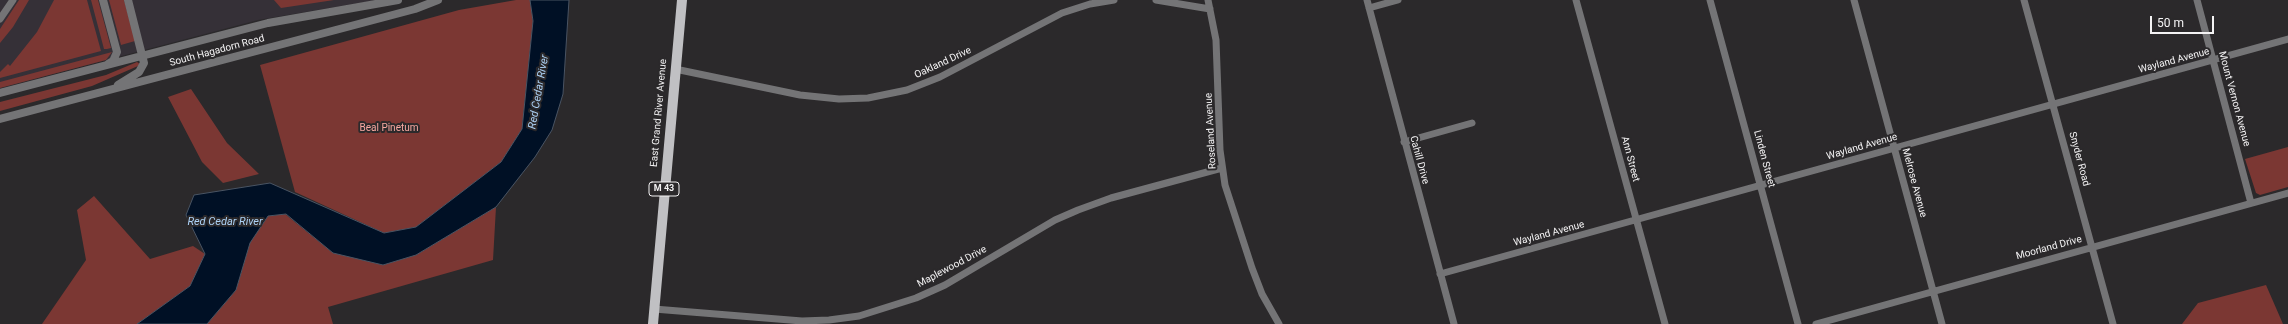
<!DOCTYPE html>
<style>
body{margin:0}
#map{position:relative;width:2288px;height:324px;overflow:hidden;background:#2b292b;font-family:Roboto,sans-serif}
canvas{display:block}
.scale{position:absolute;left:2150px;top:16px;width:64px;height:18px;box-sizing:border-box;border:2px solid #f4f3f4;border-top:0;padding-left:5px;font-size:12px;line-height:14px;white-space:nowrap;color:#f4f3f4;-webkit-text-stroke:3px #2b292b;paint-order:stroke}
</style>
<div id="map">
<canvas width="2288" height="324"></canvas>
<div class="scale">50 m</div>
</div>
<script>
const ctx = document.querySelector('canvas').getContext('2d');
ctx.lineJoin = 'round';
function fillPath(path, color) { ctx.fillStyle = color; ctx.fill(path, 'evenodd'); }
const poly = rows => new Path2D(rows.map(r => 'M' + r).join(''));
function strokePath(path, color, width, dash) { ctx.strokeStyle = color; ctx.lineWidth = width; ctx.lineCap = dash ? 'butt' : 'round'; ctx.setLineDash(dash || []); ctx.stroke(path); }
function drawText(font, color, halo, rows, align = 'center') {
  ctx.font = font + ' Roboto,sans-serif'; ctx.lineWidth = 4; ctx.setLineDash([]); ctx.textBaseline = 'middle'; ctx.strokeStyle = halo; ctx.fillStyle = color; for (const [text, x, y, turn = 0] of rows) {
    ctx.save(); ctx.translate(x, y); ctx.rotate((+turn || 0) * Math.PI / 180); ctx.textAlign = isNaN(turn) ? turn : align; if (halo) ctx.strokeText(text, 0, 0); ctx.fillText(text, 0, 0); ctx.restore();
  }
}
fillPath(poly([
 [0,0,377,0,258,20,0,88]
]), '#353037');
fillPath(poly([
 [19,0,29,0,13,27,0,43,0,29],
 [54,0,87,0,101,51,0,78,0,72,8,64,10,66,37,32],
 [91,0,98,0,111,48,107,49,104,49],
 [109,0,124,0,135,41,121,45],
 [274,0,334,0,281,8],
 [516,0,530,0,533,21,522,129,501,162,416,227,384,233,295,192,260,65,459,10],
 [112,52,106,60,0,88,0,82],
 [137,62,140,64,138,66,92,86,0,111,0,102,106,75],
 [191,89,227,143,259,174,223,183,202,162,168,97],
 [2288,147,2288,187,2260,195,2256,193,2245,159],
 [94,196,150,259,193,246,205,254,190,286,137,324,42,324,86,260,77,210],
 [496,207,493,260,328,307,333,324,207,324,236,290,250,242,268,216,285,214,333,253,416,255],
 [2266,285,2283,324,2182,324,2198,303]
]), '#7b3733');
const water = poly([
 [530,0,569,0,563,94,552,130,535,157,496,207,416,255,383,265,333,253,286,214,268,216,250,243,236,290,207,324,137,324,190,286,205,254,186,215,194,195,270,183,384,233,416,227,501,162,522,129,533,21,530,0]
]);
fillPath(water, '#001025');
strokePath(water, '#495463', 1);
strokePath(poly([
 [1156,0,1210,9],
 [1208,0,1216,40,1220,150,1225,185,1252,268,1262,294,1279,324],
 [1367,0,1454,324],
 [1576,0,1665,324],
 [1710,0,1798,324],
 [1854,0,1942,324],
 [2024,0,2113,324],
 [2197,0,2251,203],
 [1369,8,1398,0],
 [0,19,13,0],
 [675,69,800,95,839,99,868,98,907,90,940,77,1062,13,1090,4,1114,0],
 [1404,142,1472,123],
 [1440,274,2288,39],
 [654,309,802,321,829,320,859,316,916,298,945,285,1055,220,1078,210,1111,198,1222,168],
 [1816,324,2288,193]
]), '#747476', 7);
strokePath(poly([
 [103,0,117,52,113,61,108,64],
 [118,85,139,72,144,63,128,0],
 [0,93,268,23,398,0],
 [0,119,415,9,438,0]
]), '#747476', 8);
strokePath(poly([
 [653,324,682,0]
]), '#c0c0c3', 10);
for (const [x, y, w] of [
 [664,189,30]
]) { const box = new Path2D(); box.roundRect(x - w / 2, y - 7, w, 14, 3); ctx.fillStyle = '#2b292b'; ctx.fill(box); strokePath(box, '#f4f3f4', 1); }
drawText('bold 9px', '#f4f3f4', null, [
 ["M 43",664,189]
]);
drawText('10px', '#f4f3f4', '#2b292b', [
 ["South Hagadorn Road",217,51,-15],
 ["Wayland Avenue",2174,61,-15],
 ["Oakland Drive",943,63,-25],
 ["Mount Vernon Avenue",2234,99,75],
 ["East Grand River Avenue",659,113,-85],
 ["Roseland Avenue",1211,131,-93],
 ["Wayland Avenue",1862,147,-16],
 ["Ann Street",1630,159,75],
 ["Linden Street",1764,159,75],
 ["Snyder Road",2079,159,75],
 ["Cahill Drive",1419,160,75],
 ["Melrose Avenue",1914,183,75],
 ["Wayland Avenue",1549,234,-15],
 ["Moorland Drive",2049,248,-15],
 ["Maplewood Drive",952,267,-28]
]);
drawText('10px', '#f8a8a1', '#2b292b', [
 ["Beal Pinetum",389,128]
]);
drawText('italic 11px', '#add2f6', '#2b292b', [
 ["Red Cedar River",539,92,-80],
 ["Red Cedar River",225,222]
]);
</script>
